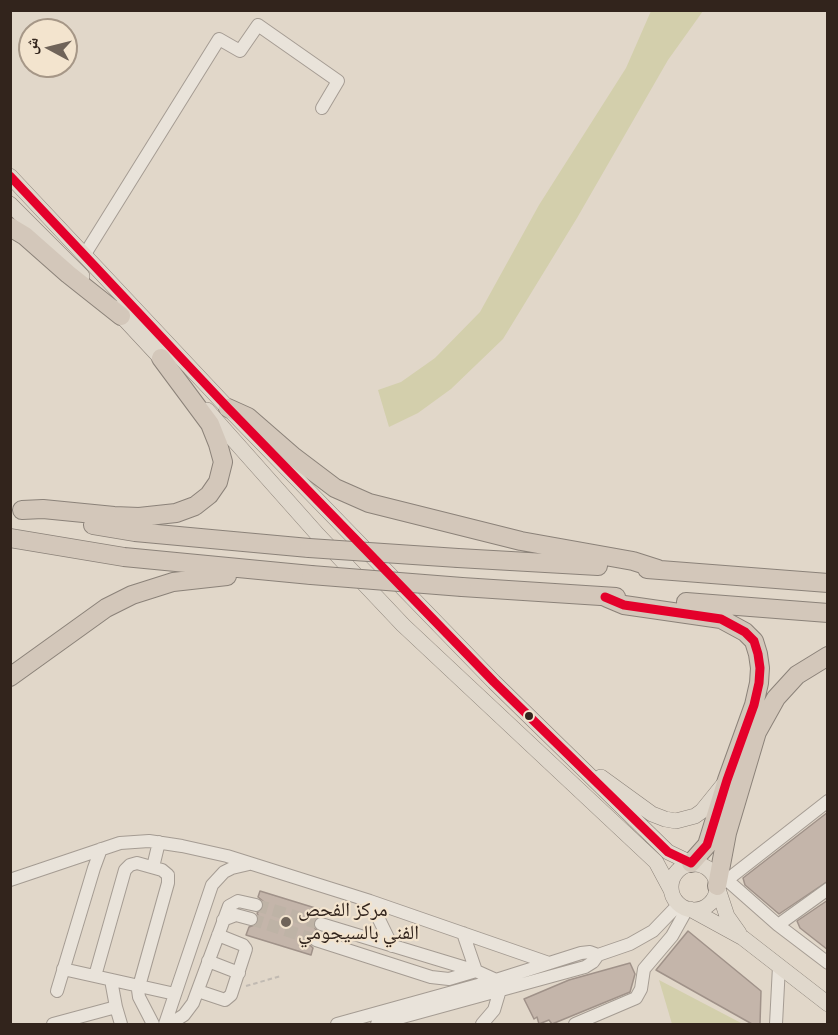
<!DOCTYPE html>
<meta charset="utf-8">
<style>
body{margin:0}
#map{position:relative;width:838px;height:1035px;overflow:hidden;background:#e1d7c9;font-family:Bitter,"Noto Naskh Arabic",serif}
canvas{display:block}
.frame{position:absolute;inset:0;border:12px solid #32241c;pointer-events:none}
.north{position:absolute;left:18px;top:18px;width:60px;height:60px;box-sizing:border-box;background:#f3e4ce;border:2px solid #a69787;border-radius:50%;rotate:277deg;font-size:16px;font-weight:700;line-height:24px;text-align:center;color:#32241c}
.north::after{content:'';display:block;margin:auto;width:21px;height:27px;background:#6f6359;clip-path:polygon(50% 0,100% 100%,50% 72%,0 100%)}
</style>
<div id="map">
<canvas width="838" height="1035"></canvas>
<div class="frame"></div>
<div class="north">ش</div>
</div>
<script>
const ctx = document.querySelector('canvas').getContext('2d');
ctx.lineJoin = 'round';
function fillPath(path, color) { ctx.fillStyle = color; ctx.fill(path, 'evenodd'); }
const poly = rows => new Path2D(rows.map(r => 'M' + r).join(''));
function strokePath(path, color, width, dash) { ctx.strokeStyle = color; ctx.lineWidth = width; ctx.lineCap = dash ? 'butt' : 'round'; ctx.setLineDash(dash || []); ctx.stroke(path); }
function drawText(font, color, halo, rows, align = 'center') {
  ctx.font = font + ' Bitter,"Noto Naskh Arabic",serif'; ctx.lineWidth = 4.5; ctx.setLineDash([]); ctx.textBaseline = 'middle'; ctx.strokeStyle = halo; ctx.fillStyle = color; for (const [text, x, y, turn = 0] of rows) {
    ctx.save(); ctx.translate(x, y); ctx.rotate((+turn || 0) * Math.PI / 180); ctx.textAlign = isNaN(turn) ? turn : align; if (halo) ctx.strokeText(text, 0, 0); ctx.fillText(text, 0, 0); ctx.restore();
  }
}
fillPath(poly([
 [651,11,703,11,668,60,577,218,503,339,451,389,418,413,389,427,378,390,401,382,435,358,480,312,539,205,626,68],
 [659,980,743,1024,672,1024]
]), '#d3cfac');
const building = poly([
 [828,812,828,881,779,914,745,885,743,878,828,812],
 [260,891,325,911,323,916,316,918,313,922,313,926,318,932,311,934,308,938,310,945,313,948,311,955,246,935,249,927,257,924,259,917,257,913,264,907,264,902,258,897,260,891],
 [828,900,828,950,800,928,797,921,828,900],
 [688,931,761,991,760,1024,752,1024,656,970,688,931],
 [630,963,635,974,630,992,552,1024,549,1020,539,1024,537,1017,534,1019,524,999,569,980,630,963]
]);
fillPath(building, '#c4b5aa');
strokePath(building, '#a09289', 1.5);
strokePath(poly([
 [256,905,321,924],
 [251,919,316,940]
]), '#beb3a6', 12, [12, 6]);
const minor = poly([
 [85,254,219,39,240,51,258,25,338,81,322,108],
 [153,867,159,842],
 [10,880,120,843,149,841,182,846,227,856,370,901,549,963],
 [727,880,778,925,828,963],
 [717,886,727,880,828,801],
 [370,901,392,946],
 [223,920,236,915,251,919],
 [321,924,476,971,496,980],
 [778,925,828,889],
 [316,940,431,977,449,979,476,971,463,933],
 [208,961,239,973],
 [63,969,175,994],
 [95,976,125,870,130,865,137,863,162,870,168,875,168,883,138,990,139,997,153,1024],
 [111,980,116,1007],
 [57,991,94,868,101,849],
 [198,991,225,1000,231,995,246,949,243,945,218,935],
 [53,1024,116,1007,121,1024],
 [165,1024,212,885,224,872,232,868,249,864],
 [170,1024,184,1015,193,1003,229,906,238,901,256,905],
 [337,1024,496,980,581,953,590,952,598,955,630,944,653,931,679,904],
 [377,1024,585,967,593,962,598,955],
 [482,1024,494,1010,500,990],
 [575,1024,636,998,641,989,644,969,672,936,687,909],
 [776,1024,779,966]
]);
const major = poly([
 [10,176,228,408,494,682,668,852,691,863],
 [10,204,82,276],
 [114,308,167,365],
 [207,410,318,535,403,625,656,862,671,890],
 [601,777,652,814,665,819,676,821,695,816,702,811,723,785],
 '671 887a23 23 0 1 1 46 0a23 23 0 1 1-46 0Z',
 [717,886,727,916,739,933],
 [690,909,743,938,828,1004]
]);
const highway = poly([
 [10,227,25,236,68,274,121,316],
 [228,408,248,417,294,457,335,488,369,503,521,541,633,561,658,569],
 [22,510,43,509,114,516,139,517,176,513,195,506,209,495,218,482,223,462,218,444,210,424,161,358],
 [93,525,135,532,309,548],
 [10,538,124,557,311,575],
 [458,558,598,566],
 [647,569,828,583],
 [462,587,616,597],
 [605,597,624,605,721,619,745,632,754,641,758,654,760,668,759,683,754,705,727,780,707,845,691,863],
 [686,602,828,613],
 [10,677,106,608,132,595,173,582,227,576],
 [717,886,727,833,757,732,776,698,797,675,828,656]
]);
strokePath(minor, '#a59c93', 14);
strokePath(major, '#8b8279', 16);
strokePath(highway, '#8b8279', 20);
strokePath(poly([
 [246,986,281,976]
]), '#c1bab2', 2, [4.5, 3]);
strokePath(minor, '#e9e3da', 12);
strokePath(major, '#e0d8cc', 15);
strokePath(highway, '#d3c7ba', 18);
const highwayBridge = poly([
 [309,548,458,558],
 [311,575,462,587]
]);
strokePath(highwayBridge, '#8b8279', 20, []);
strokePath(highwayBridge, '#d3c7ba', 18);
strokePath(poly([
 [10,176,228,408,494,682,668,852,691,863,707,845,727,780,754,705,759,683,760,668,758,654,754,641,745,632,721,619,624,605,605,597]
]), '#e4002b', 9);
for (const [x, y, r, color] of [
 [529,716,5,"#32241c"],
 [286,922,6,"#6f6359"]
]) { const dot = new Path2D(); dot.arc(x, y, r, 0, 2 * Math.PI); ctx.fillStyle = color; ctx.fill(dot); strokePath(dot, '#f3e4ce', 2); }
drawText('20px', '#32241c', '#f3e4ce', [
 ["مركز الفحص",298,910],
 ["الفني بالسيجومي",298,933]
], 'left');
</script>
